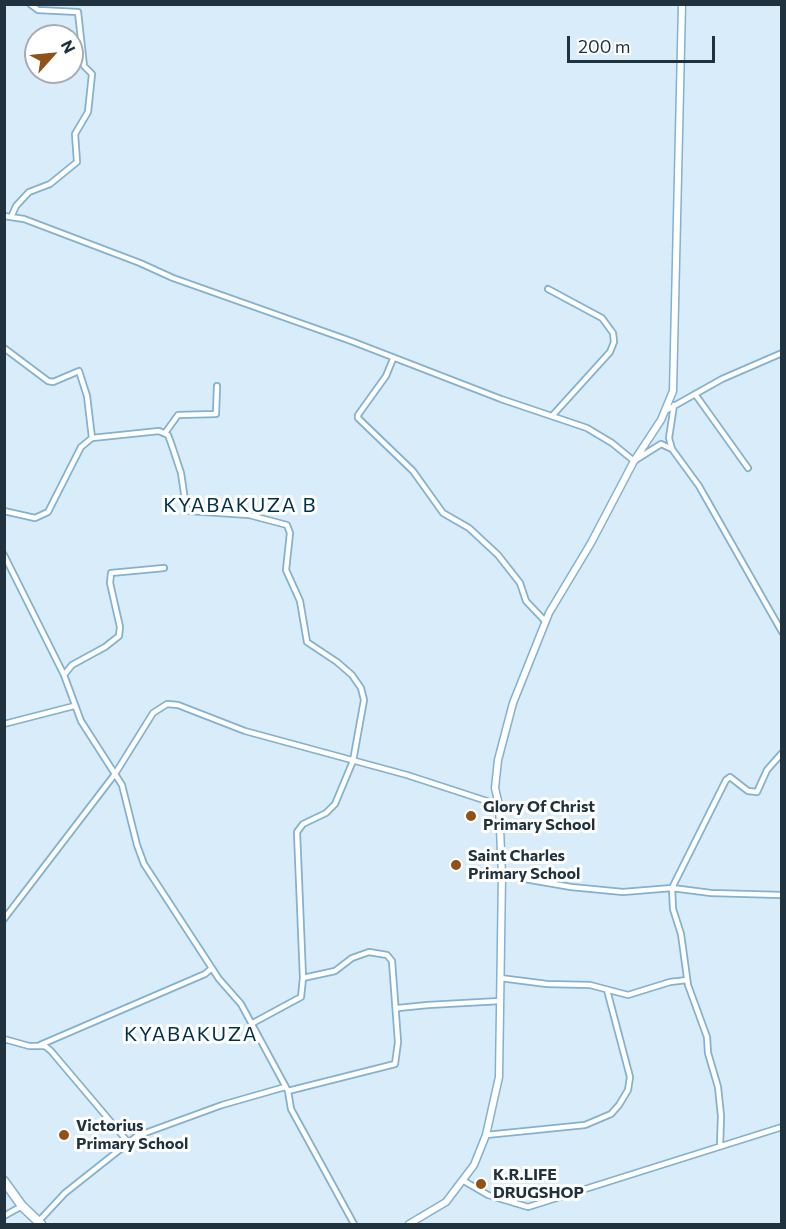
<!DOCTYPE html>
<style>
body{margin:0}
#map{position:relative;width:786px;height:1229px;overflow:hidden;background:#d9ecf9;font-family:Commissioner,sans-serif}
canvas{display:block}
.frame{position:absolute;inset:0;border:6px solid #1f323e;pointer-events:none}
.north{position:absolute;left:24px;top:24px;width:60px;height:60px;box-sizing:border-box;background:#fff;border:2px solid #a5adb2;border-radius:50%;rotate:63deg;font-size:16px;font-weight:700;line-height:24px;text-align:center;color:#1f323e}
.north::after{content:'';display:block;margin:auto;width:21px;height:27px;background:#905217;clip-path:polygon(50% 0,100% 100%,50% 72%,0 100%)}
.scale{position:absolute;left:567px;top:36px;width:148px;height:27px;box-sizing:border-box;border:3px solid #1f323e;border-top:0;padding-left:8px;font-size:18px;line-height:21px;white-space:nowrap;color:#1f323e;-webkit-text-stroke:4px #fff;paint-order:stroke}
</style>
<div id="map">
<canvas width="786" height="1229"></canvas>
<div class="frame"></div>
<div class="north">N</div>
<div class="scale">200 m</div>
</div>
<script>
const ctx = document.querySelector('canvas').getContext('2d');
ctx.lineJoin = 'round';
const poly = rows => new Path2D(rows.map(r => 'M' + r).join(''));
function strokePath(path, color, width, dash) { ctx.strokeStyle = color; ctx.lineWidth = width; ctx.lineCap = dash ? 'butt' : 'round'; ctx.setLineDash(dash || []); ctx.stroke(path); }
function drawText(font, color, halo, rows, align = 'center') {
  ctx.font = font + ' Commissioner,sans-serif'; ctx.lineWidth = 6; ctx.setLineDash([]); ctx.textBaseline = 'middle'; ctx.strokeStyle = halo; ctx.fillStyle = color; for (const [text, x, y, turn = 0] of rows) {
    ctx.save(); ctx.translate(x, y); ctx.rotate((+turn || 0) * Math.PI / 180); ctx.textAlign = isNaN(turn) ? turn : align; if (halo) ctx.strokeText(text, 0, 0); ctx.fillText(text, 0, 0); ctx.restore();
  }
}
const minor = poly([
 [12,215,16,206,29,192,50,184,77,162,75,134,88,112,92,74,84,66,78,12,38,10,30,4],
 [4,216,24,219,140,263,173,278,351,341,501,399,587,428,612,443,634,461,661,444,672,449],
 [548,289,602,318,613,333,614,342,610,352,552,416],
 [4,348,48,381,53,382,79,371,87,396,92,438],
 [393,359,386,376,358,415,358,418,413,471,443,513,469,528,498,555,520,583,526,601,545,621],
 [695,394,748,468],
 [674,405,669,438,672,449,699,486,782,632],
 [665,411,722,379,782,353],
 [165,433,178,415,216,414,217,386],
 [4,511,35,518,48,512,81,447,92,438,159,431,168,435,171,443,181,473,186,507,189,511,249,515,287,525,290,533,286,570,300,601,307,642,337,662,352,675,361,688,364,700,353,761,335,804,326,813,303,824,297,832,303,978],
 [4,555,64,675,81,721,122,785,137,845,144,864,219,979,241,1004,288,1091,291,1109,354,1224],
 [64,675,72,665,105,647,119,636,120,627,110,583,111,573,164,568],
 [4,724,74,706],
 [502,875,571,887,623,892,672,888,711,893,782,895],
 [4,919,115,774,153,713,167,704,178,705,245,731,407,775,499,805],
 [500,978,547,984,590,985,628,995,670,982,687,980],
 [396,1010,398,1008,428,1005,500,1001],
 [251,1024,301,997,303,978,335,971,352,958,369,952,387,955,392,961,398,1042,395,1064,288,1091],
 [4,1039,29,1046,45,1046,51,1051,128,1142],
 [40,1045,205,974,212,968],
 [486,1135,585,1125,611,1114,619,1105,628,1090,630,1077,607,990],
 [720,1146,721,1116,718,1087,708,1053,707,1037,688,985,681,934,673,909,672,888,726,780,730,777,748,791,757,792,767,770,782,753],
 [464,1181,488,1195,528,1207,782,1127],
 [4,1216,22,1206],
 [38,1222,65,1193,137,1136,222,1105,285,1087]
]);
const tertiary = poly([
 [409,1224,446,1202,474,1165,486,1135,499,1077,502,875,499,805,495,788,498,760,513,703,549,613,591,543,634,461,661,420,673,391,682,4]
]);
const trunk = poly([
 [4,1181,22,1206,41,1224]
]);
strokePath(minor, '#83b1d0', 8);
strokePath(tertiary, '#83b1d0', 9);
strokePath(trunk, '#83b1d0', 11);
strokePath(minor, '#fff', 4.5);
strokePath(tertiary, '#fff', 6);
strokePath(trunk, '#fff', 8);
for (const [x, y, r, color] of [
 [471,816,6,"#905217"],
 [456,865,6,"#905217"],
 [64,1135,6,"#905217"],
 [481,1184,6,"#905217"]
]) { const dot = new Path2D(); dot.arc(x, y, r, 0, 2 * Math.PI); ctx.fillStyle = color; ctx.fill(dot); strokePath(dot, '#fff', 2); }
drawText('bold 16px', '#1f323e', '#fff', [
 ["Glory Of Christ",483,807],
 ["Primary School",483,825],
 ["Saint Charles",468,856],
 ["Primary School",468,874],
 ["Victorius",76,1126],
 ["Primary School",76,1144],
 ["K.R.LIFE",493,1175],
 ["DRUGSHOP",493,1193]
], 'left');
ctx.letterSpacing = '1.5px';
drawText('20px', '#00314a', '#fff', [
 ["KYABAKUZA B",240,505],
 ["KYABAKUZA",191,1034]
]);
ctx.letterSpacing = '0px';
</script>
